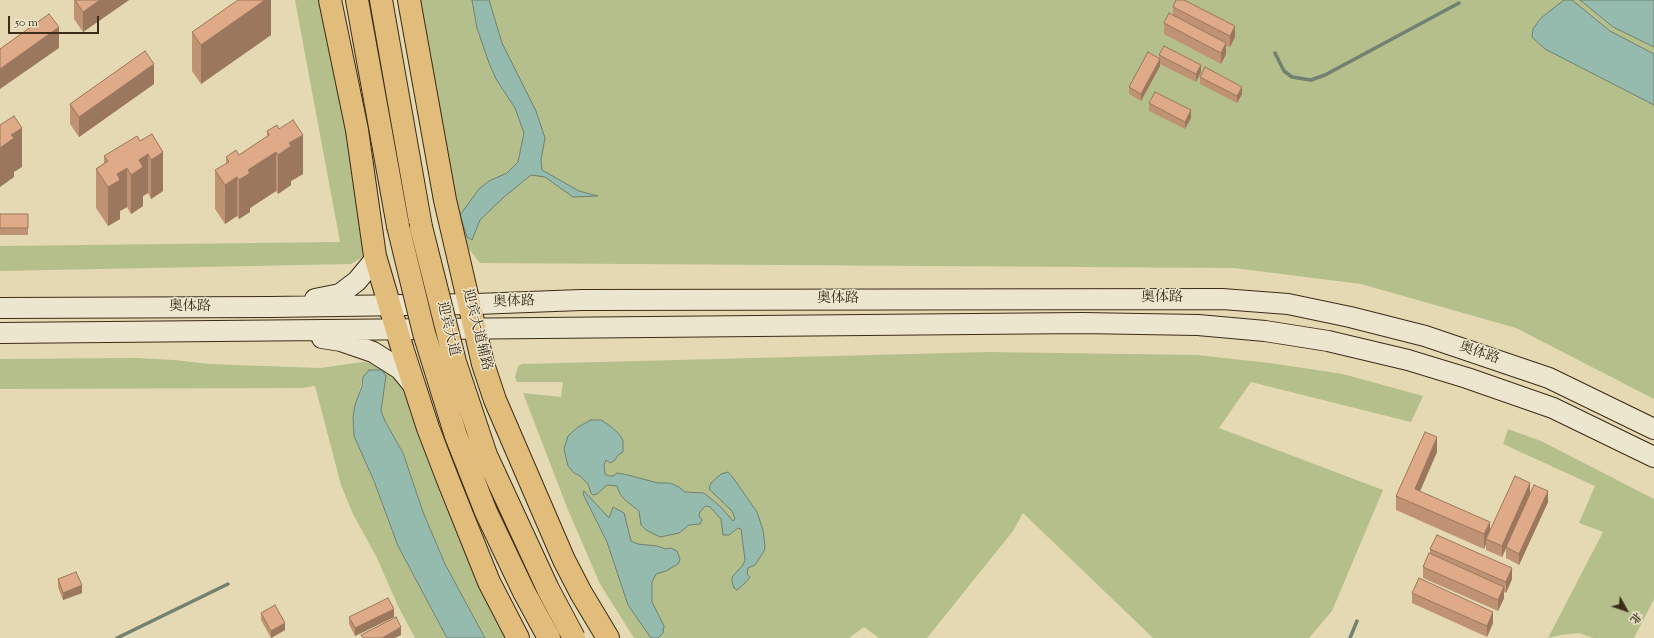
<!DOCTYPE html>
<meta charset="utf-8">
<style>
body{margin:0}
#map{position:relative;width:1654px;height:638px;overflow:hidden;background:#e4d9b3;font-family:"Sorts Mill Goudy","Noto Serif SC",serif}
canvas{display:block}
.north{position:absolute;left:1606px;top:590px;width:40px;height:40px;-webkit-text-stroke:3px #ede6ce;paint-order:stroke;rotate:130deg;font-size:11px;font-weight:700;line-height:16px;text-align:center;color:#3b2c18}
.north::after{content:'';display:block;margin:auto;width:14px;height:18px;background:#3b2c18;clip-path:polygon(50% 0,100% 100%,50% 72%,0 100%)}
.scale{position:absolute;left:8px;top:16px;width:91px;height:18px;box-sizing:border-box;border:2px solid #3b2c18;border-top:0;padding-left:5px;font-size:12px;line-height:14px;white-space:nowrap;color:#3b2c18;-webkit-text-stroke:3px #ede6ce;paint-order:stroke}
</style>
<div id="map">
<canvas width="1654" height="638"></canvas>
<div class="north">北</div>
<div class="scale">50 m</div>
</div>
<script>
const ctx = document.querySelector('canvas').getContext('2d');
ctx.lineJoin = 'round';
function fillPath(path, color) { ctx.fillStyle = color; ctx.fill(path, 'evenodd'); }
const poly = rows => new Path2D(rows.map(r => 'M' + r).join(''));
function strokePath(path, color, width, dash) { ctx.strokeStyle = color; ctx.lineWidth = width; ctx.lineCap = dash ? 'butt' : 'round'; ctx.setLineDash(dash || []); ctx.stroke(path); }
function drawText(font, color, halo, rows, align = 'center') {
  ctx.font = font + ' "Sorts Mill Goudy","Noto Serif SC",serif'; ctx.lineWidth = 3; ctx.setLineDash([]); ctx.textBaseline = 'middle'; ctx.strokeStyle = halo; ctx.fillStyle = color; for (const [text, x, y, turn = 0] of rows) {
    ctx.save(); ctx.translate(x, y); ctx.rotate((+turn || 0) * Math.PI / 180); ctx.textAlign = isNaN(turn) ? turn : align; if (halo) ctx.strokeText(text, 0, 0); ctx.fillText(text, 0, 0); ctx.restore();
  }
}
fillPath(poly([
 [295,0,325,0,365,242,363,257,351,264,0,271,0,246,340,242],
 [403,0,1654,0,1654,399,1516,328,1361,284,1234,268,480,263,442,215],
 [988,352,1197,355,1270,363,1343,374,1423,396,1411,422,1251,382,1219,428,1383,490,1332,611,1309,638,1153,638,1023,513,1013,531,927,638,879,638,864,627,849,638,634,638,600,584,568,510,523,393,561,397,563,382,517,382,515,377,518,366,522,364],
 [136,358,174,360,209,364,320,368,363,362,375,363,390,371,416,395,524,638,485,638,445,564,423,512,403,453,385,421,381,411,386,376,382,371,369,370,363,377,353,417,354,436,374,481,398,546,447,638,415,638,399,608,376,556,353,514,341,485,315,386,302,388,0,389,0,359],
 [1508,429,1541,441,1654,499,1654,599,1634,638,1593,638,1579,633,1561,635,1548,638,1603,532,1579,523,1595,486,1503,444]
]), '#b5bf8b');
const water = poly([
 [472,0,489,0,502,43,536,111,545,138,541,160,542,170,579,191,598,196,573,197,545,177,531,175,504,197,480,220,472,240,467,237,460,215,479,189,489,181,507,173,518,162,524,133,515,108,496,79,489,63,477,28,472,0],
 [1564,0,1572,0,1610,31,1654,54,1654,105,1545,49,1532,37,1533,29,1541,18,1564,0],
 [1580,0,1654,0,1654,47,1613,27,1580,0],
 [369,370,382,370,386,376,381,411,385,421,403,453,423,512,445,564,485,638,447,638,398,546,374,481,354,436,353,417,355,405,362,386,363,377,369,370],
 [591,420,601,420,609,425,619,434,623,440,623,452,618,455,615,460,610,463,606,460,604,465,605,474,609,476,613,476,617,473,628,475,658,483,670,483,679,487,685,492,704,493,721,507,733,521,735,519,732,511,709,489,711,483,721,474,728,472,734,479,757,512,763,530,765,546,764,551,755,565,748,568,747,574,750,577,745,583,737,590,734,588,732,582,732,577,743,565,745,560,741,529,738,528,729,535,723,535,721,519,710,507,705,506,700,512,699,516,702,520,700,524,689,525,679,533,660,537,646,530,641,525,639,511,625,500,620,494,617,486,607,485,597,494,593,495,591,493,588,484,580,476,574,473,568,466,564,449,568,436,578,427,591,420],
 [584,491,609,518,613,507,624,513,631,541,638,544,657,546,666,549,671,548,677,551,680,559,678,564,666,571,656,574,652,582,652,602,664,626,663,633,658,638,651,638,628,605,607,542,583,494,584,491]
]);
fillPath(water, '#95baae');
strokePath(water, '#718172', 1);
strokePath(poly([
 [1275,53,1284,71,1292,77,1311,80,1325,75,1459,3],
 [117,638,228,584],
 [1350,638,1357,621]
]), '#718172', 3.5);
const secondary = poly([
 [315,299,340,294,357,281,376,258],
 [0,308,271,307,476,304,581,300,1222,299,1288,304,1350,317,1425,336,1549,378,1654,429],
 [0,333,1082,323,1198,325,1265,331,1328,341,1408,360,1467,378,1553,408,1654,457],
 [322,338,341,341,373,352,400,369,414,386]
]);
const primary = poly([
 [330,0,357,130,375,256,403,351,428,428,448,480,489,582,518,638],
 [409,0,445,200,483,364,495,400,564,560,581,593,608,638]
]);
const highway = poly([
 [357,0,398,226],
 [381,0,421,227]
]);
strokePath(secondary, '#3b2c18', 22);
strokePath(primary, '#3b2c18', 24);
strokePath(highway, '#3b2c18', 24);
strokePath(secondary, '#ede6ce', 20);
strokePath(primary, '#e2bc7a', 22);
strokePath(highway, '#e2bc7a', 22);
const highwayBridge = poly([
 [398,226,424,333,456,436,486,512,524,592,549,638],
 [421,227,455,362,486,455,548,589,574,638]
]);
strokePath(highwayBridge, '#3b2c18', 24, []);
strokePath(highwayBridge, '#e2bc7a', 22);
fillPath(poly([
 [74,0,129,0,83,32,74,19],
 [271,0,271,35,201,84,192,71,192,32],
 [1173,7,1235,37,1230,47,1226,46,1226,54,1221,64,1164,34,1164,23,1173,15],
 [1159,55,1201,72,1196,82,1160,64,1160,66,1141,101,1129,94,1129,87,1159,58],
 [1200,77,1242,94,1237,103,1200,84],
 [154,84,79,137,70,124,70,104],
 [1149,103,1191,118,1185,129,1149,111],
 [267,131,303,174,291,181,291,185,278,194,276,191,250,208,250,212,239,219,237,216,225,224,215,209,215,170,226,164,226,157,239,155,267,137],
 [152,134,163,191,151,199,148,193,143,196,143,206,131,214,127,207,120,211,120,219,108,226,96,208,96,169,104,163,104,156,140,141],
 [0,214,28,214,28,235,0,235],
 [1437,452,1420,491,1490,531,1530,494,1548,502,1519,565,1506,558,1506,549,1502,557,1486,550,1486,544,1484,549,1396,510,1396,496],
 [1430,549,1512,579,1506,593,1504,592,1504,598,1498,611,1423,578,1423,567,1430,554],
 [58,579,82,593,63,600,58,587],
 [1412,593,1493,623,1487,637,1412,603],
 [261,613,285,630,271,638,261,620],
 [349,617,394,617,355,636,349,624]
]), '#bf9274');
fillPath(poly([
 [100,0,129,0,83,32,83,12],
 [265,0,271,0,271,35,201,84,201,45],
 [1235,26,1235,37,1230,47,1230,36],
 [59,27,59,48,0,89,0,69],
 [1226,43,1226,54,1221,64,1221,53],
 [1160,59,1160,66,1141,101,1141,94],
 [154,64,154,84,79,137,79,117],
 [1201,65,1201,72,1196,82,1196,74],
 [1242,87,1242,94,1237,103,1237,96],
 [1191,110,1191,118,1185,129,1185,122],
 [22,128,22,167,14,172,14,177,0,187,0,148,11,135],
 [303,135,303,174,291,181,291,185,278,194,278,155,289,143],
 [163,152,163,191,151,199,151,160],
 [276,152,276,191,250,208,250,212,239,219,239,180,248,170],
 [148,154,148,193,143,196,143,206,131,214,131,175,139,160],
 [127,168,127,207,120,211,120,219,108,226,108,187,117,174],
 [237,177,237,216,225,224,225,185],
 [1437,437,1437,452,1415,503,1415,489],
 [1530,483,1530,494,1502,557,1502,546],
 [1548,491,1548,502,1519,565,1519,554],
 [1490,522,1490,536,1486,539,1486,544,1484,549,1484,534],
 [1512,568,1512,579,1506,593,1506,582],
 [82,585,82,593,63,600,63,593],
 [1504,587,1504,598,1498,611,1498,600],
 [394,609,394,617,355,636,355,628],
 [1493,612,1493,623,1487,637,1487,626],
 [285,623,285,630,271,638,271,631],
 [401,627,401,635,395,638,382,638]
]), '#9b775e');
const building = poly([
 [75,0,100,0,83,12,75,0],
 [238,0,265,0,201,45,192,32,238,0],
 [1176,0,1184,0,1235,26,1230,36,1173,7,1176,0],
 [1169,13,1226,43,1221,53,1164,23,1169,13],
 [49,14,59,27,0,69,0,49,49,14],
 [1164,46,1201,65,1196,74,1159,55,1164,46],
 [145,51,154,64,79,117,70,104,145,51],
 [1148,52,1160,59,1141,94,1129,87,1148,52],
 [1205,67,1242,87,1237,96,1200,77,1205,67],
 [1155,92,1191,110,1185,122,1149,103,1155,92],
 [14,116,22,128,11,135,14,138,0,148,0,125,14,116],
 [293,120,303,135,289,143,291,146,278,155,276,152,248,170,250,173,239,180,237,177,225,185,215,170,229,162,226,157,236,150,239,155,269,135,267,131,277,125,279,129,293,120],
 [152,134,163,152,151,160,148,154,139,160,143,167,131,175,127,168,117,174,120,180,108,187,96,169,108,161,104,156,137,136,140,141,152,134],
 [0,214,28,214,28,228,0,228,0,214],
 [1425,432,1437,437,1415,489,1490,522,1484,534,1396,496,1425,432],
 [1515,476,1530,483,1502,546,1486,539,1515,476],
 [1534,485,1548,491,1519,554,1506,547,1534,485],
 [1437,535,1512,568,1506,582,1430,549,1437,535],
 [1429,553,1504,587,1498,600,1423,567,1429,553],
 [76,572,82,585,63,593,58,579,76,572],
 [1419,578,1493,612,1487,626,1412,593,1419,578],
 [388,598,394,609,355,628,349,617,388,598],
 [275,605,285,623,271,631,261,613,275,605],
 [396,617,401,627,382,638,363,638,361,635,396,617]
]);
fillPath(building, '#deaa87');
strokePath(building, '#9b775e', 1);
drawText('14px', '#3b2c18', '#ede6ce', [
 ["奥体路",1162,299],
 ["奥体路",838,300],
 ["奥体路",514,303,-2],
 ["奥体路",190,308],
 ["迎宾大道",447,329,76],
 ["迎宾大道辅路",476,330,76],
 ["奥体路",1479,354,19]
]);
</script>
